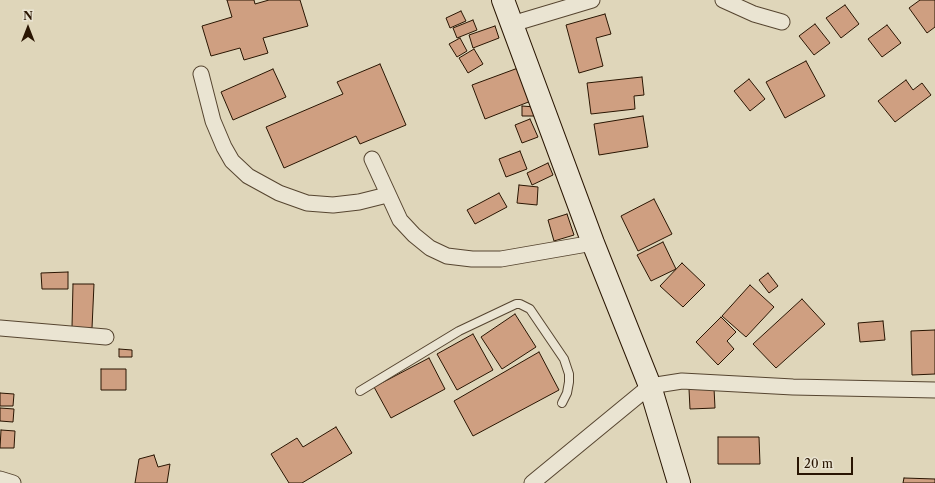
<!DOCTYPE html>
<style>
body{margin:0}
#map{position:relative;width:935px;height:483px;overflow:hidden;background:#dfd6ba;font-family:"Libre Caslon Text",serif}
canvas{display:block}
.north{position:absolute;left:8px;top:8px;width:40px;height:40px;-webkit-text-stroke:3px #eae4d2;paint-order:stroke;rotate:0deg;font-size:11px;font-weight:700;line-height:16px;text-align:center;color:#291502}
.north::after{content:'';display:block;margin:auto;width:14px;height:18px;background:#291502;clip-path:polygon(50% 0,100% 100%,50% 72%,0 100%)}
.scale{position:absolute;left:797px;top:457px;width:56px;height:18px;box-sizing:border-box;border:2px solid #291502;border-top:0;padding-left:5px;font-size:12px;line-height:14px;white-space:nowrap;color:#291502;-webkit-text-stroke:3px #eae4d2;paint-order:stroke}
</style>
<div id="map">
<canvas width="935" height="483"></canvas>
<div class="north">N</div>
<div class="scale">20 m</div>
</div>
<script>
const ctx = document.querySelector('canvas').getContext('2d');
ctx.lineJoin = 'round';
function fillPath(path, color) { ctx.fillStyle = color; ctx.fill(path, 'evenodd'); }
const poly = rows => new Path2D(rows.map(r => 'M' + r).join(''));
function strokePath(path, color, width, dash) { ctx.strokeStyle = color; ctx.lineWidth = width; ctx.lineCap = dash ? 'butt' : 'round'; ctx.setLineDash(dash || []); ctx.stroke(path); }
const building = poly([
 [227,0,254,0,255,4,269,0,300,0,308,26,263,38,268,53,244,60,240,48,211,56,202,26,232,17,227,0],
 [920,0,935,0,935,27,927,33,909,8,920,0],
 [845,5,859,24,841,38,826,18,845,5],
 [461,11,466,21,450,28,446,18,461,11],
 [605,14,611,34,596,38,603,66,579,73,566,25,605,14],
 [473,20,477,30,457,38,453,28,473,20],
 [815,24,830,43,814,55,799,36,815,24],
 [887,25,901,43,882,57,868,39,887,25],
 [495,26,499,38,473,48,469,35,495,26],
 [460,38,467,51,457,57,449,44,460,38],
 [474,49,483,64,468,73,459,58,474,49],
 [806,61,825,96,785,118,766,82,806,61],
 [380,64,406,125,360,144,356,136,284,168,266,127,343,94,337,82,380,64],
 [518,68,531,101,485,119,472,85,518,68],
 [273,69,286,97,233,120,221,92,273,69],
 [642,77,644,95,634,96,635,109,591,114,587,83,642,77],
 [749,79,765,99,750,111,734,91,749,79],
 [906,80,913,90,922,83,931,95,895,122,878,101,906,80],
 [522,106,535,107,535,116,522,116,522,106],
 [643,116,648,147,599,155,594,124,643,116],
 [530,119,538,137,522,143,515,125,530,119],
 [520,151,527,169,506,177,499,159,520,151],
 [548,163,553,175,532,185,527,173,548,163],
 [519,185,538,187,537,205,517,203,519,185],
 [499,193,507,207,475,224,467,210,499,193],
 [654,199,672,234,638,251,621,216,654,199],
 [567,214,574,235,554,241,548,220,567,214],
 [663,242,676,269,651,281,637,255,663,242],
 [682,263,705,285,683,307,660,286,682,263],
 [68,272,68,289,42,289,41,273,68,272],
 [768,273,778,286,769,293,759,280,768,273],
 [73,284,94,284,92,328,72,327,73,284],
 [750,285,774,307,746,337,722,316,750,285],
 [802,299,825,324,776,368,753,344,802,299],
 [515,314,536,347,502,369,481,337,515,314],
 [721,317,736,332,727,341,734,349,718,365,696,342,721,317],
 [883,321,885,340,860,342,858,323,883,321],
 [935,330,935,374,912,375,911,331,935,330],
 [473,334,493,370,457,390,437,354,473,334],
 [119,349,132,350,132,357,119,357,119,349],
 [539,352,559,390,473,436,454,401,539,352],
 [429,358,445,389,391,418,374,387,429,358],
 [101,369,126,369,126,390,101,390,101,369],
 [714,388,715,408,690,409,689,389,714,388],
 [0,393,14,394,13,406,0,406,0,393],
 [0,408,14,409,13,422,0,421,0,408],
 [336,427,352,453,302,483,289,483,271,454,297,438,303,447,336,427],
 [1,430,15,431,14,448,0,448,1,430],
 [718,437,759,437,760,464,718,464,718,437],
 [154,455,158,467,170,464,167,483,135,483,139,459,154,455],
 [904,478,935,479,935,483,903,483,904,478]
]);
fillPath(building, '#cf9f81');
strokePath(building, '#291502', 1);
const lane = poly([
 [360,391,459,331,516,304,520,304,530,309,564,359,569,374,569,382,567,393,562,403]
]);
const street = poly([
 [723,0,754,14,782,22],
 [512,24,592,0],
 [201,74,213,121,224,147,232,161,248,176,279,193,307,203,333,205,359,202,387,195],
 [372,159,400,220,414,235,430,248,447,256,472,259,501,259,593,243],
 [0,328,106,337],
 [0,479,13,483],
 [532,483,650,386,682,381,793,387,935,390]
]);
const secondary = poly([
 [503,0,593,243,650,386,679,483]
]);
strokePath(lane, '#564530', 10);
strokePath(street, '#564530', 17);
strokePath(secondary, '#291502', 24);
strokePath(lane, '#eae4d2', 8);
strokePath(street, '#eae4d2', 15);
strokePath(secondary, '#eae4d2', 22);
</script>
